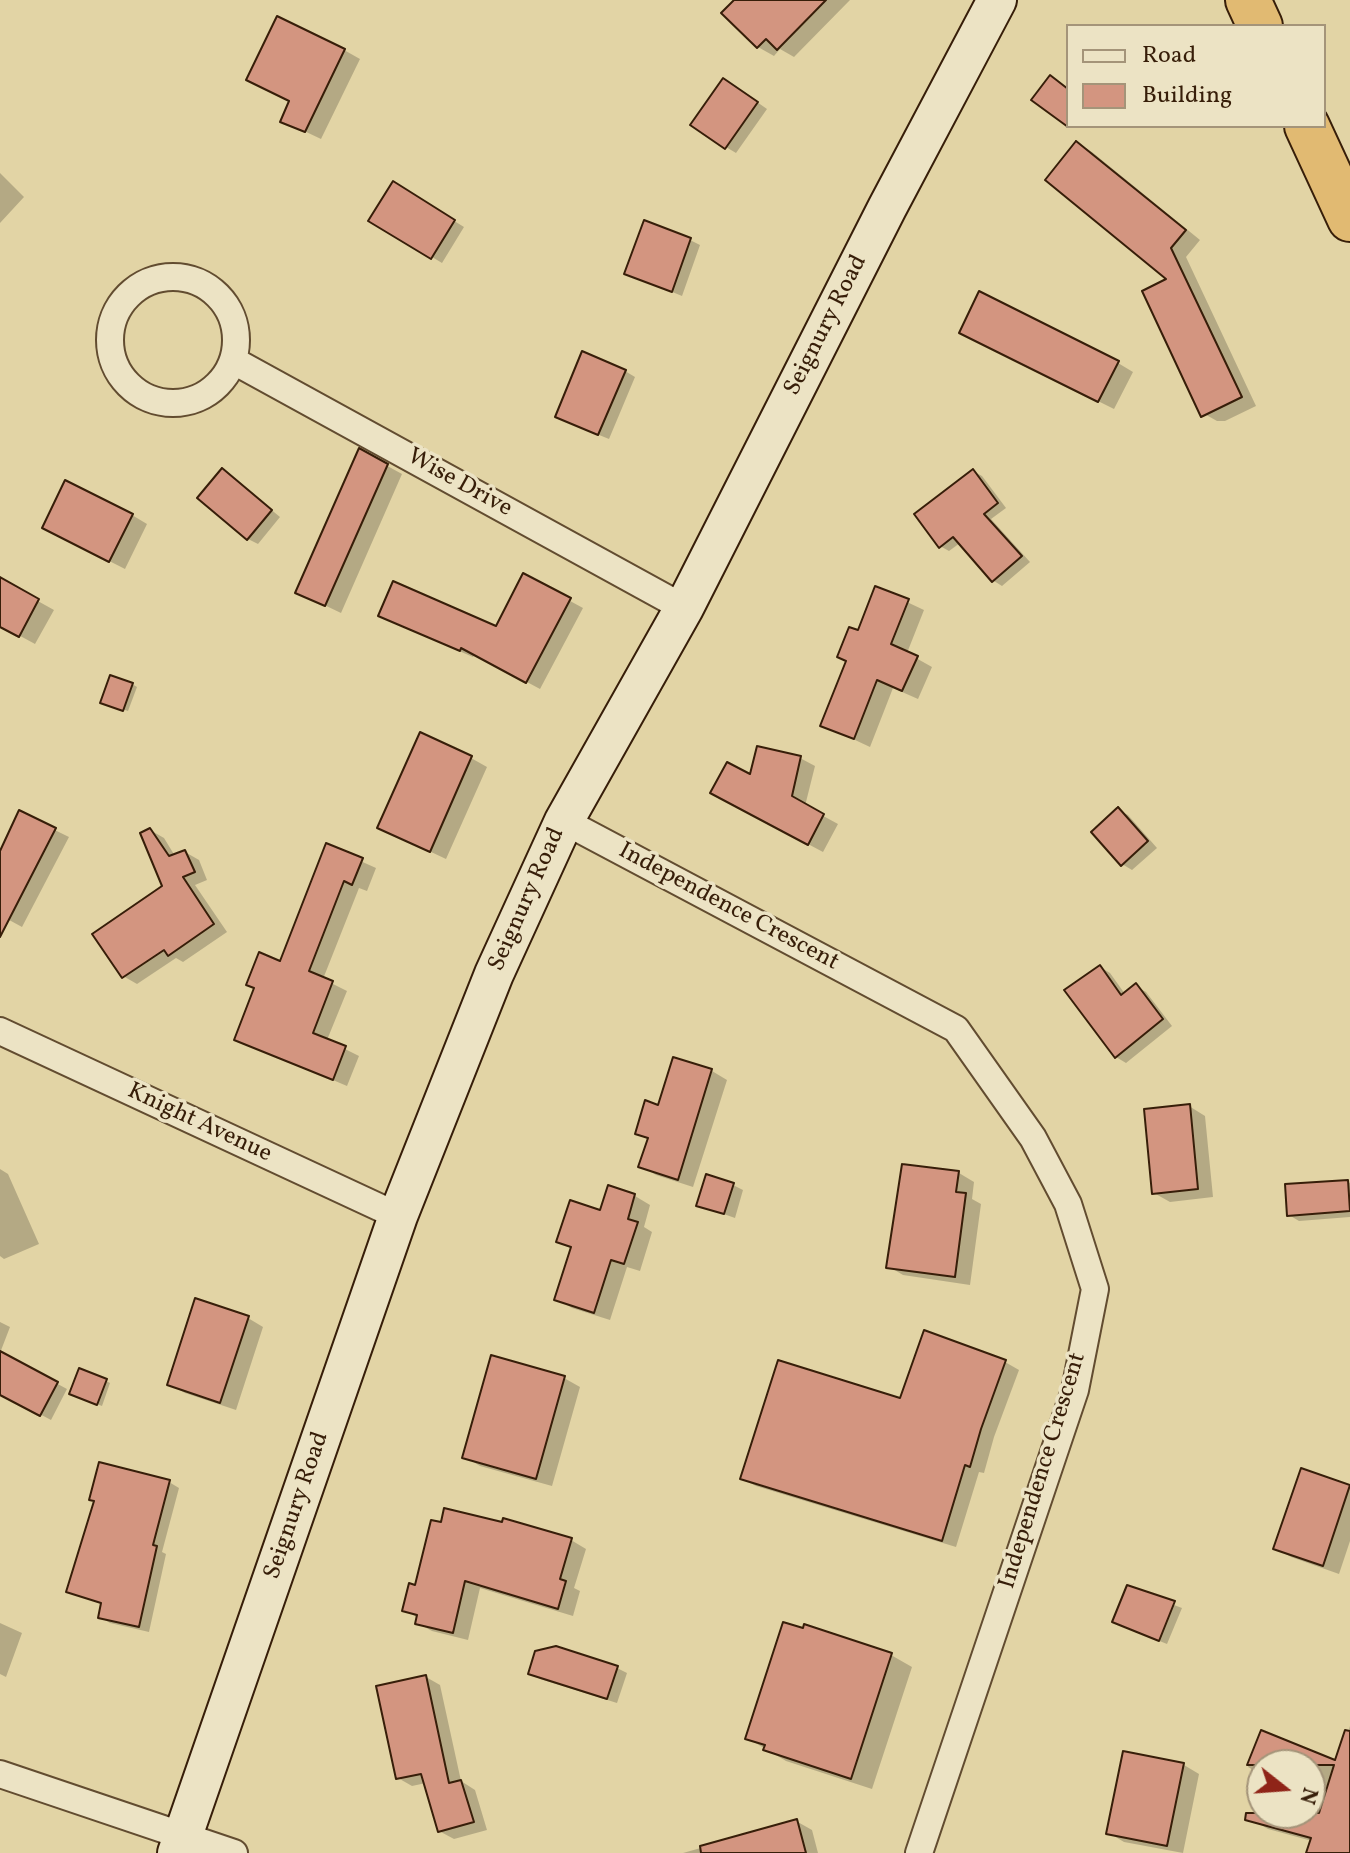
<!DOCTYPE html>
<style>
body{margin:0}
#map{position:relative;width:1350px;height:1853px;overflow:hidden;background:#e2d4a5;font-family:Vollkorn,serif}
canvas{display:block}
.legend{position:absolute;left:1066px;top:24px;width:260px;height:104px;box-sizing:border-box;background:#ece3c4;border:2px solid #a49479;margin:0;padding:10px 14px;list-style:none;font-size:24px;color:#371e09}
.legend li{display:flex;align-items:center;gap:16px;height:40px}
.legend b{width:40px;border:2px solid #a49479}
.north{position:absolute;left:1246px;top:1749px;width:80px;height:80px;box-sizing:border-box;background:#ece3c4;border:2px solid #a49479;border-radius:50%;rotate:107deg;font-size:22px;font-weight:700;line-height:32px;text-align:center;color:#371e09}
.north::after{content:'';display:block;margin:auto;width:28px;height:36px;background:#8f2418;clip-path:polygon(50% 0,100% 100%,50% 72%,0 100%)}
</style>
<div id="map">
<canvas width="1350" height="1853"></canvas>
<ul class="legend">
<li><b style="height:10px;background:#ece3c4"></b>Road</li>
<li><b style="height:22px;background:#d39580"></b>Building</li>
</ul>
<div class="north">N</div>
</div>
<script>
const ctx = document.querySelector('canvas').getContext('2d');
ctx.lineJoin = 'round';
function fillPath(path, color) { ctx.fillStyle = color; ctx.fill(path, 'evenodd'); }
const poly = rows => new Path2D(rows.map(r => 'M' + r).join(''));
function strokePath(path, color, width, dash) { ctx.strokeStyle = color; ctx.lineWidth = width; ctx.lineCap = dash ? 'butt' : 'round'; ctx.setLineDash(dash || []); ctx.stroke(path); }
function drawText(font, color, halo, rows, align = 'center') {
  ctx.font = font + ' Vollkorn,serif'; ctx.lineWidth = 7; ctx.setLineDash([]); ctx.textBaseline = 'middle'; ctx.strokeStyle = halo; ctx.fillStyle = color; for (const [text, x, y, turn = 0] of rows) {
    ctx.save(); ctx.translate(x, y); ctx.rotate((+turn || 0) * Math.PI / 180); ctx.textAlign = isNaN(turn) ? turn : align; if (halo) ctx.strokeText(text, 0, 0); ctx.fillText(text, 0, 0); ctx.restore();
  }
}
fillPath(poly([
 [737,0,850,0,794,57,780,49,774,56,758,47],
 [344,50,360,59,321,139,283,121],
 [734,86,767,109,736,153,726,147],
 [1077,143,1092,152,1200,240,1186,257,1256,406,1225,421,1217,421,1201,412,1170,279],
 [0,173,24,197,0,223],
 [394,184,464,227,442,263,371,220],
 [690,240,700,245,682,296,626,273],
 [977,341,1118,363,1133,372,1114,409],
 [625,371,635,377,609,439,567,422],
 [360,451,402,474,341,613,297,592],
 [223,470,280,517,258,544,248,539],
 [973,471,982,476,1006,508,991,519,1030,562,1002,586,994,581,960,543,949,551,940,546],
 [132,515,147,524,125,569,60,536],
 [524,576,583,608,540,689,475,654,473,657,394,623,497,628],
 [0,580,54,610,35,644,0,625],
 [877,588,924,610,907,653,932,667,918,699,893,688,870,747,823,725],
 [132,684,137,687,128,711,107,704],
 [471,758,487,767,446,859,380,828],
 [800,758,815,766,805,806,838,824,823,852,727,801,752,777],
 [1118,810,1128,815,1157,848,1132,870,1122,864],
 [20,813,69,837,22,927,0,915,0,850,2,851],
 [150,830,164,838,175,856,185,852,199,860,207,880,195,885,227,932,183,962,176,958,137,984,123,976,165,887],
 [327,846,376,868,367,891,359,888,323,979,347,991,327,1040,359,1056,347,1086,236,1039,281,964],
 [1100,967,1110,973,1125,994,1136,986,1146,992,1172,1026,1126,1063,1116,1057],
 [674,1060,712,1071,727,1080,693,1187,656,1175,641,1166,649,1140,637,1133,659,1107],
 [1189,1106,1205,1116,1213,1197,1170,1202,1154,1193],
 [0,1169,8,1174,39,1244,4,1259,0,1256],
 [959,1173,974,1182,972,1199,981,1204,970,1285,903,1275,888,1266],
 [1348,1182,1350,1183,1350,1217,1299,1221,1289,1215],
 [733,1185,743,1190,735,1218,698,1205],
 [609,1188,635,1196,650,1205,644,1227,652,1232,640,1271,627,1267,610,1320,572,1308,557,1299,572,1249,559,1241,601,1212],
 [248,1318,263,1327,236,1410,185,1393,169,1384],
 [0,1322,10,1327,0,1353,67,1389,51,1420,4,1395,0,1387],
 [1005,1362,1019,1370,994,1437,984,1473,979,1472,956,1547,756,1486,742,1479,901,1401],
 [564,1378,580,1387,552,1486,480,1466,465,1457],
 [106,1381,110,1383,102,1406,76,1396],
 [1302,1471,1350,1487,1350,1541,1339,1574,1291,1557,1275,1548],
 [169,1482,179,1488,162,1552,166,1554,149,1632,110,1623,100,1617,103,1604,69,1591],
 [442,1525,571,1540,586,1549,574,1588,580,1591,573,1616,480,1588,468,1640,432,1631,417,1623,418,1618,405,1610],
 [1129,1588,1182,1608,1167,1644,1122,1626],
 [0,1623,22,1633,6,1677,0,1674],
 [806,1627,891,1655,912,1667,872,1789,786,1761,747,1738],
 [617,1668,627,1673,617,1703,540,1679,530,1673],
 [426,1677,440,1685,461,1781,475,1790,487,1830,454,1839,439,1831,426,1783,412,1786,398,1778],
 [1350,1726,1350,1853,1308,1853,1312,1841,1268,1829,1254,1821,1262,1792,1262,1813,1310,1813,1310,1765,1262,1765,1262,1775,1248,1767,1262,1733,1338,1764],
 [1184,1765,1199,1774,1183,1853,1124,1842,1109,1833],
 [796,1821,812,1830,818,1853,683,1853]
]), '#0003');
const building = poly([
 [734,0,826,0,777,50,766,39,757,48,721,13,734,0],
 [277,16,345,49,305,132,280,122,289,101,246,80,277,16],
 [1050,75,1068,89,1068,127,1031,100,1050,75],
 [723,78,758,102,725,149,690,125,723,78],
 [1076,141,1186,230,1171,248,1242,397,1201,417,1142,291,1166,279,1045,180,1076,141],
 [393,181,455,220,431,259,368,221,393,181],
 [644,220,691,238,672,292,624,274,644,220],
 [979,291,1119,361,1098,402,959,333,979,291],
 [582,351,626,370,598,435,555,417,582,351],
 [359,448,388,464,325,606,295,593,359,448],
 [222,468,272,510,247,540,197,498,222,468],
 [973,469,998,503,984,514,1022,556,992,582,953,537,939,548,914,514,973,469],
 [65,480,133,514,109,562,42,528,65,480],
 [523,573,571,598,526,683,461,648,460,651,378,616,393,581,496,626,523,573],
 [0,577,39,599,19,637,0,627,0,577],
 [875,586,909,599,891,644,918,656,902,691,877,680,854,739,820,726,846,661,837,657,849,627,858,630,875,586],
 [110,675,133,683,123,711,100,703,110,675],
 [420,732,472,756,430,852,377,828,420,732],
 [757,746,801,756,792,796,824,814,808,845,710,793,727,762,750,774,757,746],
 [1118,807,1148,841,1121,866,1091,832,1118,807],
 [19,810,56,828,0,937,0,851,19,810],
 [150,828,169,856,185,850,195,872,183,877,214,924,168,956,164,950,122,978,92,934,162,886,140,833,150,828],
 [326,843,363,858,352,885,344,881,309,971,333,981,313,1033,346,1046,333,1080,234,1040,254,988,246,985,259,952,280,961,326,843],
 [1100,965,1121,995,1136,983,1163,1019,1115,1058,1064,990,1100,965],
 [673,1057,712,1069,678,1180,638,1167,648,1138,635,1134,645,1100,658,1105,673,1057],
 [1190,1104,1198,1189,1152,1194,1144,1109,1190,1104],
 [902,1164,959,1171,956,1192,966,1193,955,1277,886,1268,902,1164],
 [706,1174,734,1183,724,1214,696,1206,706,1174],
 [1348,1180,1350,1211,1287,1216,1285,1184,1348,1180],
 [608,1185,635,1194,628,1219,638,1222,624,1264,611,1260,594,1313,554,1300,571,1247,556,1242,570,1200,600,1210,608,1185],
 [195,1298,249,1316,220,1403,167,1385,195,1298],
 [924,1330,1006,1360,981,1429,970,1467,965,1465,942,1541,740,1479,778,1360,900,1398,924,1330],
 [0,1351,58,1382,40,1416,0,1395,0,1351],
 [491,1355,565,1376,536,1479,462,1458,491,1355],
 [79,1368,107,1379,97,1405,69,1394,79,1368],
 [99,1462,170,1480,153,1545,157,1546,139,1627,98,1618,101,1603,66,1592,94,1501,89,1500,99,1462],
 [1301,1468,1350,1485,1323,1566,1273,1549,1301,1468],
 [444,1508,502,1522,503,1518,572,1538,560,1579,566,1581,558,1609,465,1581,453,1633,415,1624,417,1615,402,1611,409,1583,415,1585,431,1520,441,1522,444,1508],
 [1127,1585,1175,1601,1159,1641,1112,1622,1127,1585],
 [783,1622,803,1628,804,1624,892,1653,851,1779,763,1750,765,1745,745,1739,783,1622],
 [556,1646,618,1666,607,1699,528,1674,535,1651,556,1646],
 [426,1675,449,1783,461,1780,474,1822,438,1832,421,1774,396,1779,376,1686,426,1675],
 [1261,1730,1335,1760,1345,1730,1350,1731,1350,1853,1306,1853,1311,1838,1245,1820,1246,1813,1319,1813,1334,1765,1247,1765,1261,1730],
 [1123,1751,1184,1763,1167,1846,1106,1834,1123,1751],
 [797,1819,806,1853,701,1853,700,1846,797,1819]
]);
fillPath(building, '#d39580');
strokePath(building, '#371e09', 2);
const street = poly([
 '110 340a63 63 0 1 1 126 0a63 63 0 1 1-126 0Z',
 [234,361,684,608],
 [564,821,956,1029,1033,1138,1068,1204,1095,1289,1075,1390,919,1853],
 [0,1031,398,1216],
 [0,1774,234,1853]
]);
const secondary = poly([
 [177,1853,398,1216,494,974,564,821,684,608,887,208,997,0]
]);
const highway = poly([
 [1248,0,1260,26],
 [1307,126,1350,219]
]);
strokePath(street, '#624c30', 30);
strokePath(secondary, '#371e09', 42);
strokePath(highway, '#371e09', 48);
strokePath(street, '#ece3c4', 26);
strokePath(secondary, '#ece3c4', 38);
strokePath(highway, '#e1ba72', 44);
drawText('24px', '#371e09', '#ece3c4', [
 ["Seignury Road",827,326,-63],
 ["Wise Drive",459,484,29],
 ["Seignury Road",528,900,-66],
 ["Independence Crescent",728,908,28],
 ["Knight Avenue",199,1124,25],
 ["Independence Crescent",1044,1471,-73],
 ["Seignury Road",298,1506,-71]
]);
</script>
